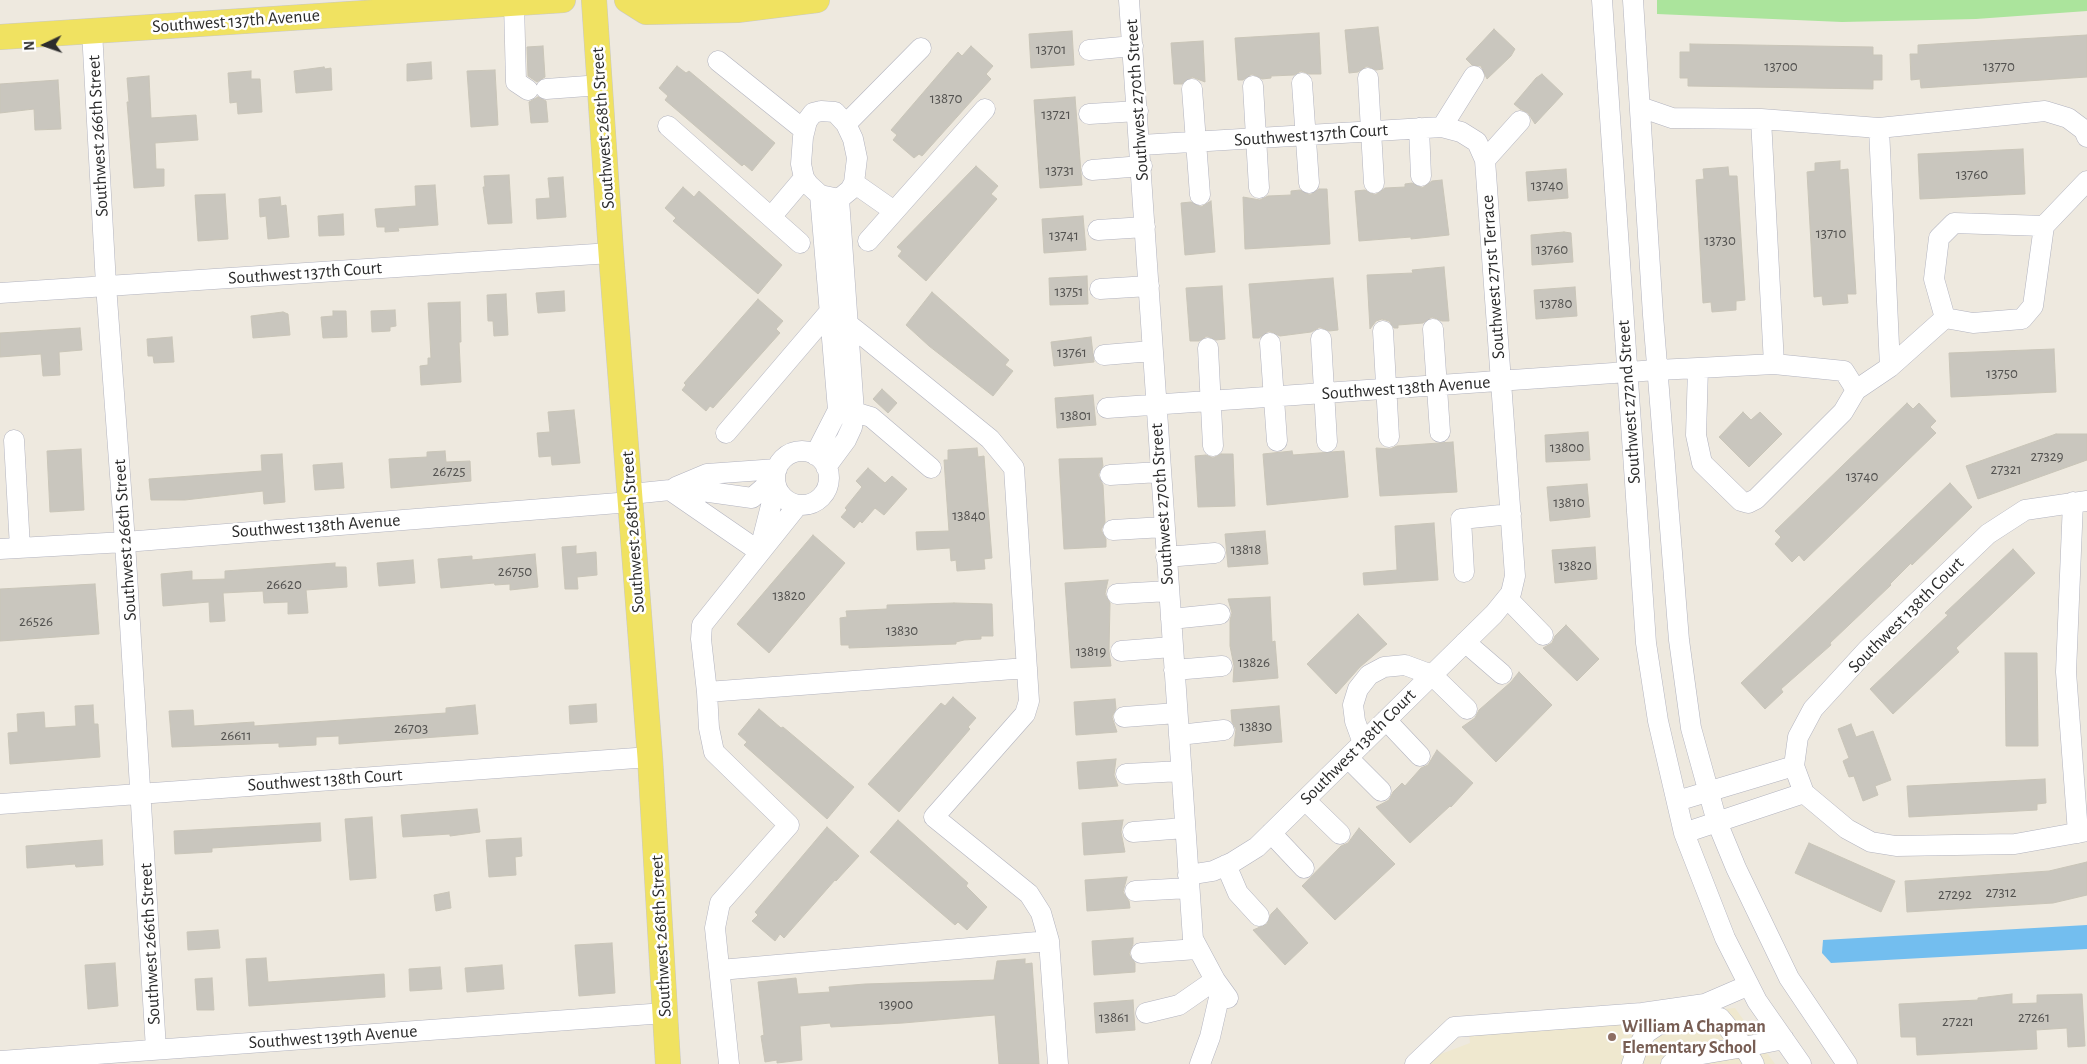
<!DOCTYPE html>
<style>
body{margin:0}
#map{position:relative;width:2087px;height:1064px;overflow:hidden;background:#eee9df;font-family:"Alegreya Sans",sans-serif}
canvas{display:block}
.north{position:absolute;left:20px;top:20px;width:50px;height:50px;-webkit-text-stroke:4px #fff;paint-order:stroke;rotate:267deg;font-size:14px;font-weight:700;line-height:20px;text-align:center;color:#2c2c2c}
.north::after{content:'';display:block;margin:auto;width:18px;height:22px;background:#2c2c2c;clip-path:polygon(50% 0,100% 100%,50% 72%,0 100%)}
</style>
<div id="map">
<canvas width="2087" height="1064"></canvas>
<div class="north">N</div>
</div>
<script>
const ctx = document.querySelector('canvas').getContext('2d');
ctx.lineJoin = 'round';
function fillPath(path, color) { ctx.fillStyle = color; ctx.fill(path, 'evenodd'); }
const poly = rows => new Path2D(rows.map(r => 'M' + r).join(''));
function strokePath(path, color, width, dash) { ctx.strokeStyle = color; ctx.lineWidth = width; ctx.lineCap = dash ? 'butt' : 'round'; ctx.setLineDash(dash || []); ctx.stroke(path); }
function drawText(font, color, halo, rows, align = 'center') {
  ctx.font = font + ' "Alegreya Sans",sans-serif'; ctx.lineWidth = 5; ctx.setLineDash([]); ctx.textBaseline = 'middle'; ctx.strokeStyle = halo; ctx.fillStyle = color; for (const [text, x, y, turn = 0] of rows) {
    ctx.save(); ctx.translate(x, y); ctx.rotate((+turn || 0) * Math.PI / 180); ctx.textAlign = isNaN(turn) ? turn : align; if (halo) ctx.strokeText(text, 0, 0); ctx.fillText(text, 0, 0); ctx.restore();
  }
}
fillPath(poly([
 [1735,1008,1775,1064,1426,1064,1433,1057,1470,1043,1469,1031]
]), '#efe8cf');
fillPath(poly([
 [1657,0,2087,0,2087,11,1976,19,1842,22,1657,14]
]), '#abe49c');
fillPath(poly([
 [2087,925,2087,949,1831,963,1822,953,1823,940]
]), '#73beef');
const building = poly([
 [1378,27,1383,69,1376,70,1367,66,1358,72,1349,73,1345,30,1378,27],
 [1494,29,1515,49,1511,56,1487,79,1481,66,1472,65,1466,59,1494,29],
 [1072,31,1074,65,1031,68,1029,34,1072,31],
 [1319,33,1321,74,1309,74,1301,71,1294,75,1271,76,1271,78,1262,79,1252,74,1243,80,1238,80,1235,38,1319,33],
 [2087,35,2087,77,1921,88,1920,79,1911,80,1910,54,1918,54,1918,45,2087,35],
 [1203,41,1205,82,1192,77,1182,84,1174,84,1171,43,1203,41],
 [1690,44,1873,47,1873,55,1882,55,1882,80,1873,80,1873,89,1688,86,1688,78,1680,78,1680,52,1690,52,1690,44],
 [543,46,545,77,537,82,528,76,527,47,543,46],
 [971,46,993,66,986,74,991,79,922,156,919,154,914,158,893,140,897,135,891,130,958,52,962,56,971,46],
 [431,62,432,79,407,81,407,64,431,62],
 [677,66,686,73,689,71,775,143,752,171,744,164,742,166,665,100,668,96,659,88,677,66],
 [324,67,325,69,331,68,332,90,296,93,294,71,324,67],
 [495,70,498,125,471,127,467,71,495,70],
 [251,71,251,79,260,79,262,112,238,114,237,102,230,103,228,73,251,71],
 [1542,74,1563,94,1535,124,1528,113,1520,109,1514,104,1536,78,1542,74],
 [149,76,151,118,196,115,198,140,155,143,156,169,164,169,164,186,134,188,127,102,129,102,127,78,149,76],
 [58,80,61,129,35,130,34,109,0,113,0,84,58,80],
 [538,97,546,101,548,122,531,123,529,102,538,97],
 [1075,97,1082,185,1040,188,1034,100,1075,97],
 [2023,149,2025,194,1920,199,1918,154,2023,149],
 [1840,161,1840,170,1848,169,1856,294,1847,294,1848,303,1823,305,1822,296,1814,297,1807,172,1815,171,1815,163,1840,161],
 [976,166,998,186,991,194,997,199,926,281,898,256,902,251,897,247,976,166],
 [1728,167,1729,176,1737,176,1745,300,1736,301,1736,310,1712,312,1711,302,1703,303,1696,180,1704,179,1703,169,1728,167],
 [1566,169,1568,198,1528,201,1526,172,1566,169],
 [509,175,512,223,488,224,483,187,485,187,484,176,509,175],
 [563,177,566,217,537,219,536,199,550,198,548,178,563,177],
 [1442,180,1449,235,1411,239,1411,237,1359,241,1355,191,1365,190,1375,195,1385,188,1405,187,1405,184,1412,183,1422,188,1432,181,1442,180],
 [435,185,438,225,398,228,399,231,385,232,385,227,377,227,375,209,416,206,415,186,435,185],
 [683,187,694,197,699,191,782,265,758,294,673,221,676,218,665,208,683,187],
 [1319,189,1327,189,1330,244,1245,249,1243,197,1260,200,1268,196,1291,195,1291,191,1300,190,1310,195,1319,189],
 [225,194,228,239,198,241,195,195,225,194],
 [280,197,281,206,286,205,289,237,268,239,266,216,260,217,259,199,280,197],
 [1211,201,1215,252,1185,255,1181,203,1191,202,1201,207,1211,201],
 [343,214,344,235,319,236,318,216,343,214],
 [1083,216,1086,250,1044,253,1042,219,1083,216],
 [1564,232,1571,233,1573,262,1532,265,1531,235,1564,232],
 [1444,267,1449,321,1442,321,1432,317,1423,323,1398,325,1398,328,1394,328,1389,321,1382,319,1376,321,1370,329,1367,275,1413,273,1412,270,1444,267],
 [1087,276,1088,304,1050,305,1049,278,1087,276],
 [1333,278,1338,330,1329,331,1320,327,1311,332,1280,336,1269,331,1259,338,1253,338,1249,284,1333,278],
 [1222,286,1225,339,1216,340,1207,336,1199,341,1190,341,1186,288,1222,286],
 [1575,287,1577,316,1536,319,1534,290,1575,287],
 [564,291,565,311,538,313,536,293,564,291],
 [932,292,1009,360,1005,365,1013,371,993,396,929,346,906,325,932,292],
 [506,294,508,335,494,336,493,321,488,321,487,295,506,294],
 [758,299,783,321,776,329,780,333,713,408,710,406,706,411,682,390,686,385,684,383,758,299],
 [460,302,461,342,459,342,461,382,421,385,420,366,428,365,428,358,431,358,428,303,460,302],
 [395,310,396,326,390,327,390,331,372,332,371,311,395,310],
 [333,311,346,311,347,337,323,338,321,317,333,316,333,311],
 [283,312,288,314,290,335,253,338,251,316,283,312],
 [80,328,82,350,59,352,60,375,43,376,41,354,0,357,0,333,80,328],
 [172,337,174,362,154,363,153,356,148,356,147,339,172,337],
 [1091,337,1094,362,1054,366,1051,342,1091,337],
 [2054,349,2056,392,1951,397,1949,353,2054,349],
 [882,389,897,403,888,413,873,399,882,389],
 [1093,395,1096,425,1057,428,1055,398,1093,395],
 [1907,403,1913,409,1919,403,1936,421,1930,427,1936,433,1804,561,1799,555,1792,562,1775,544,1781,537,1775,531,1907,403],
 [574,410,580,463,552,465,551,456,539,457,537,433,550,432,548,412,574,410],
 [1743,412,1751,420,1760,412,1782,434,1749,467,1719,437,1743,412],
 [1588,432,1590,460,1546,462,1545,435,1588,432],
 [2056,434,2087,434,2087,460,1978,499,1966,466,2056,434],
 [1453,442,1457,492,1380,496,1376,448,1390,449,1397,446,1453,442],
 [977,448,978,457,984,456,992,558,984,559,985,569,957,571,956,560,951,561,950,548,917,550,916,532,949,531,944,460,948,460,948,450,977,448],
 [81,449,84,510,50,512,47,451,81,449],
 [445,451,446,462,470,461,471,481,391,488,389,459,427,457,427,452,445,451],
 [1292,451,1293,455,1344,451,1348,497,1267,505,1263,454,1292,451],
 [282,454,285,502,264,504,263,491,185,500,151,500,149,479,262,471,261,455,282,454],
 [1221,454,1233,454,1235,506,1198,507,1195,456,1206,455,1213,458,1221,454],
 [1102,458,1103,466,1098,475,1103,485,1105,522,1101,530,1106,539,1106,547,1064,549,1059,459,1102,458],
 [342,463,344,488,315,490,313,465,342,463],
 [868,468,885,483,892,476,907,489,884,515,875,508,862,523,860,521,854,528,841,517,847,510,845,508,862,487,856,481,868,468],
 [1950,483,1972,507,1912,565,1911,563,1890,584,1891,585,1830,643,1831,645,1781,689,1783,692,1765,709,1741,683,1950,483],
 [1587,484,1590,517,1550,521,1547,487,1587,484],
 [1434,523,1438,580,1364,585,1363,573,1397,570,1395,526,1434,523],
 [1265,531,1268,564,1228,567,1225,534,1265,531],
 [813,535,845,563,769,653,737,624,813,535],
 [576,546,576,554,596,552,597,575,577,577,578,589,565,589,562,547,576,546],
 [1595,547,1597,579,1555,583,1552,550,1595,547],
 [2013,549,2035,573,1956,648,1959,652,1893,714,1870,689,1948,615,1945,613,2013,549],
 [535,554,538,587,510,590,510,584,495,585,494,583,441,588,438,559,472,556,472,560,535,554],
 [413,560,415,583,379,586,377,563,413,560],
 [335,563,335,567,346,567,347,587,306,590,308,613,288,614,288,602,264,603,263,591,223,593,225,621,210,622,209,602,163,606,161,574,192,571,192,580,225,579,225,571,335,563],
 [1108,580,1105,594,1110,603,1109,651,1111,666,1071,668,1065,583,1108,580],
 [95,584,99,634,0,641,0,589,95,584],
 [1270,597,1272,642,1275,641,1278,678,1233,682,1234,666,1230,646,1230,620,1232,613,1228,599,1270,597],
 [954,603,992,604,993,636,981,636,981,639,964,640,956,642,956,644,849,648,849,645,841,645,840,618,847,617,846,611,887,609,887,605,954,603],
 [1358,614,1387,644,1360,667,1336,694,1307,664,1358,614],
 [1566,625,1599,659,1577,681,1543,648,1552,643,1555,636,1566,625],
 [2005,653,2037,653,2038,746,2006,746,2005,653],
 [1519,672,1552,705,1496,762,1462,727,1475,718,1479,710,1511,682,1519,672],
 [953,697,976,718,968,727,970,729,899,812,868,784,941,703,945,706,953,697],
 [1115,699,1116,709,1112,717,1117,732,1076,735,1074,702,1115,699],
 [596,704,597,722,570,724,569,706,596,704],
 [93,705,94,724,98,724,100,757,10,764,8,733,18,732,17,714,44,712,45,728,76,726,75,706,93,705],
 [475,705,478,734,339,744,339,736,316,737,316,745,279,747,279,743,172,747,169,711,193,710,194,726,254,722,254,726,446,713,446,708,475,705],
 [1279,706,1282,742,1234,746,1236,729,1232,722,1231,710,1279,706],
 [759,709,781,728,783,727,854,787,827,819,744,745,747,742,738,734,759,709],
 [1851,724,1856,737,1873,731,1891,780,1875,786,1878,795,1863,801,1854,776,1849,777,1843,761,1849,758,1838,729,1851,724],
 [1437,750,1473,783,1451,807,1450,806,1410,843,1376,807,1389,800,1393,792,1402,783,1405,786,1421,768,1428,765,1437,750],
 [1116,759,1114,775,1118,786,1079,789,1077,762,1116,759],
 [2045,779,2046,803,2037,804,2037,810,1909,817,1907,786,2045,779],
 [477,809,480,832,450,836,450,834,403,837,401,815,477,809],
 [372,817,376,878,350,880,345,819,372,817],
 [898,820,968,883,966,886,987,907,967,930,958,922,955,925,941,913,870,852,898,820],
 [1123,820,1121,832,1125,852,1084,855,1082,823,1123,820],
 [320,823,321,841,212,848,212,852,175,854,174,831,320,823],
 [827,827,859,856,836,881,835,880,784,938,780,934,775,941,752,921,758,915,755,912,827,827],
 [1359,828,1395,864,1335,920,1302,886,1341,846,1348,843,1359,828],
 [521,838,522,856,515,857,516,875,489,877,486,840,521,838],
 [102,840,103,865,76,867,75,864,27,868,26,846,102,840],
 [1809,843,1895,881,1881,912,1795,873,1809,843],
 [2087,862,2087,895,2053,903,1907,912,1905,881,2049,871,2087,862],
 [1127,877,1123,892,1129,901,1130,908,1087,911,1085,880,1127,877],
 [449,892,451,908,436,911,434,895,449,892],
 [1277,908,1308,943,1285,965,1253,930,1267,924,1271,914,1277,908],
 [218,930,220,948,188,950,187,932,218,930],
 [1133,938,1133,944,1129,954,1135,963,1135,972,1094,975,1092,941,1133,938],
 [612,943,615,993,579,996,575,945,612,943],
 [266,958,268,982,384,974,385,997,249,1006,246,959,266,958],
 [1025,959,1025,964,1032,963,1039,1064,999,1064,995,1015,903,1023,831,1027,830,1023,800,1026,802,1060,777,1063,777,1060,765,1062,761,1036,764,1035,758,982,796,978,798,994,830,992,829,987,865,984,994,980,997,961,1025,959],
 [115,963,118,1006,88,1009,85,965,115,963],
 [502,965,504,989,467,992,465,968,502,965],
 [440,967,442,989,410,991,409,969,440,967],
 [212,978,214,1010,197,1010,195,979,212,978],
 [2012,994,2012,1004,2037,1003,2037,995,2082,994,2085,1046,2068,1047,2067,1028,2036,1030,2037,1049,1917,1055,1916,1037,1901,1037,1899,1004,1978,1000,1978,998,2012,994],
 [1133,1000,1135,1030,1096,1033,1094,1003,1133,1000]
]);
fillPath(building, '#c9c6be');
strokePath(building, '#c9c5b8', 1);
const minor = poly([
 [1129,0,1193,939,1215,980,1228,998],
 [1602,0,1646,643,1658,721,1684,833,1725,938,1757,1001,1801,1064],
 [1633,0,1653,315,1679,640,1691,728,1717,822,1736,868,1789,978,1847,1064],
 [514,3,516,82,528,90],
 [92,31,106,285,125,542,156,1049],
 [1089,50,1133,46],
 [718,61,804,130],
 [1368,78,1374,183],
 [1302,83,1309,183],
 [1253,86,1259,188],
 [546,89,601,85],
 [1192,89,1200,195],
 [1640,107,1672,118,1761,119,1879,128,2045,111,2068,118,2084,130,2087,137],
 [821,111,835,112,846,124,853,139,857,158,854,183,850,190,839,199,820,195,809,185,804,178,801,164,803,137,807,121,813,113,821,111],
 [1089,114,1138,111],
 [1761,119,1774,364],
 [846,124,921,48],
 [668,126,800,243],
 [1442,127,1474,76],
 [1419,128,1421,176],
 [1879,128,1890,367],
 [1141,145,1442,127,1461,132,1477,142,1485,160,1515,576,1511,593,1494,614,1257,847,1233,862,1213,871,1188,875],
 [1485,160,1520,121],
 [1092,170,1142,166],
 [854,183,894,211],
 [771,217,804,178],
 [1098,230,1145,227],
 [868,241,985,109],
 [1100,289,1149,286],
 [0,293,611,253],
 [1945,318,1934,279,1939,238,1954,223,2044,226],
 [832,323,848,324,867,339,990,439,1014,468,1029,701,1025,714,934,817,1029,894,1041,913,1049,941,1058,1064],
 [1433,329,1440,432],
 [1383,331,1389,437],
 [1321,339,1327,442],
 [1270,343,1277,441],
 [1208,348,1213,446],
 [1104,355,1152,351],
 [1856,390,1890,367,1945,318,1973,323,2022,319,2033,306,2044,226,2087,181],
 [1107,408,1657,370,1698,368,1774,364,1844,371,1856,390,1843,412,1756,499,1748,503,1741,501,1702,463,1696,435,1698,368],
 [843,411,854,412,871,417,931,468],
 [726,433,831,310],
 [14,440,20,548],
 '775 478a27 27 0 1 1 54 0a27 27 0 1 1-54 0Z',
 [815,455,838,410,820,195],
 [826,467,846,440,852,427,854,412,839,199],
 [1110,475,1160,472],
 [676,487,707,474,777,469],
 [670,490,760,552],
 [631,494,670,490,702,491,752,498,775,478],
 [2073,502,2066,672,2078,833],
 [1113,530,1164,527],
 [761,545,776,486],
 [0,549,125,542,631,502],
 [1166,557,1215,553],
 [1464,572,1461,519,1511,514],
 [1117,594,1169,591],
 [1507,598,1543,635],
 [1171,619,1220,614],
 [1465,642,1502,674],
 [1121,651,1172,647],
 [1174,670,1222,666],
 [707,692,1027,668],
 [1124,717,1177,713],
 [1386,720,1420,756],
 [1179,735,1224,730],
 [1363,743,1355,721,1353,705,1358,689,1369,675,1384,667,1405,665,1432,675,1467,709],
 [1348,758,1381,791],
 [1126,774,1181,771],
 [1804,793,1794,766,1798,737,1813,709,1867,650,1988,534,2025,510,2087,501],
 [1804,793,1847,829,1871,842,1896,846,2015,844,2087,831],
 [1305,800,1340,834],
 [1677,801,1794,766],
 [0,804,650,757],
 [1133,832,1185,828],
 [1271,833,1304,868],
 [1684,833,1804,793],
 [1226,865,1238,893,1259,916],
 [1135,891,1189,888],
 [1141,953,1197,949],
 [720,970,1049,941],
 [1146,1013,1179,1005,1215,980],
 [0,1061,665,1013],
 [729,1064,715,928,720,903,789,825,714,752,709,728,707,692,701,639,702,625,798,505],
 [1200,1064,1210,1037,1221,989],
 [1415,1064,1454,1027,1642,1013,1705,1004,1749,985],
 [1632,1064,1637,1049,1646,1033,1658,1025,1686,1019,1720,1018,1744,1047,1784,1039],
 [1671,1064,1678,1058,1744,1047,1754,1064]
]);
const major = poly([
 [594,0,611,253,650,757,668,1064],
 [627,0,646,12,737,10,817,0],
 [0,37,563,0]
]);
strokePath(minor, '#b2b3bf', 21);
strokePath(major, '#c8c8c8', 26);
strokePath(minor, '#fff', 20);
strokePath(major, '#f0e261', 25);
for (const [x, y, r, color] of [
 [1612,1037,5,"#8d6e63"]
]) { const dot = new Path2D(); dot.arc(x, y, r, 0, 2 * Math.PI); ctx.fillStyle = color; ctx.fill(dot); strokePath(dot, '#fff', 2); }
drawText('15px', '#535250', null, [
 ["13701",1051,49],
 ["13700",1781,66],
 ["13770",1999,66],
 ["13870",946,98],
 ["13721",1056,114],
 ["13731",1060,170],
 ["13760",1972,174],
 ["13740",1547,185],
 ["13710",1831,233],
 ["13741",1064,235],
 ["13730",1720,240],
 ["13760",1552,249],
 ["13751",1069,291],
 ["13780",1556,303],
 ["13761",1072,352],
 ["13750",2002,373],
 ["13801",1076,415],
 ["13800",1567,447],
 ["27329",2047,456],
 ["27321",2006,469],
 ["26725",449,471],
 ["13740",1862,476],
 ["13810",1569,502],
 ["13840",969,515],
 ["13818",1246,549],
 ["13820",1575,565],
 ["26750",515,571],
 ["26620",284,584],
 ["13820",789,595],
 ["26526",36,621],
 ["13830",902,630],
 ["13819",1091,651],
 ["13826",1254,662],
 ["13830",1256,726],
 ["26703",411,728],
 ["26611",236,735],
 ["27312",2001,892],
 ["27292",1955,894],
 ["13900",896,1004],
 ["13861",1114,1017],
 ["27261",2034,1017],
 ["27221",1958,1021]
]);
drawText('18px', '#2c2c2c', '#fff', [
 ["Southwest 137th Avenue",236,21,-4],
 ["Southwest 270th Street",1137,100,-94],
 ["Southwest 268th Street",603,128,-94],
 ["Southwest 137th Court",1311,135,-4],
 ["Southwest 266th Street",98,136,-93],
 ["Southwest 137th Court",305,273,-4],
 ["Southwest 271st Terrace",1493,277,-94],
 ["Southwest 138th Avenue",1406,388,-4],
 ["Southwest 272nd Street",1629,402,-94],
 ["Southwest 270th Street",1162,504,-94],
 ["Southwest 138th Avenue",316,526,-4],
 ["Southwest 268th Street",633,532,-94],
 ["Southwest 266th Street",125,540,-94],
 ["Southwest 138th Court",1906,615,-45],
 ["Southwest 138th Court",1358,747,-45],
 ["Southwest 138th Court",325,780,-4],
 ["Southwest 268th Street",661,936,-93],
 ["Southwest 266th Street",150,944,-93],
 ["Southwest 139th Avenue",333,1037,-4]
]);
drawText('bold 18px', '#785e54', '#fff', [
 ["William A Chapman",1622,1027],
 ["Elementary School",1622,1048]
], 'left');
</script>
